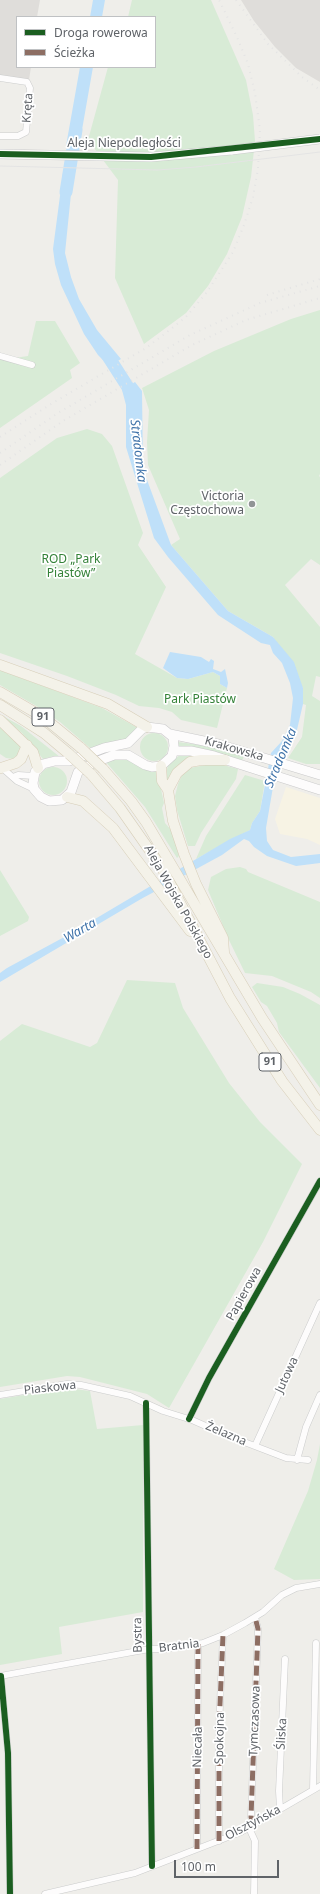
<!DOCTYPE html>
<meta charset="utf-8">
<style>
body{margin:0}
#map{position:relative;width:320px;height:1894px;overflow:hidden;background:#efeeea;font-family:"Noto Sans",sans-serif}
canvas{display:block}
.legend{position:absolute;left:16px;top:16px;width:140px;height:52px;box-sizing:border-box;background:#fff;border:1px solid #bfc1c3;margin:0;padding:5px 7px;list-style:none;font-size:12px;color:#5f6368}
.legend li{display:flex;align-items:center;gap:8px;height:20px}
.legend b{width:20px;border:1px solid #bfc1c3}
.scale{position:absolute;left:174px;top:1860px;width:105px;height:18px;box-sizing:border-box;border:2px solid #5f6368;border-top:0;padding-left:5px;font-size:12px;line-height:14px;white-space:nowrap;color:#5f6368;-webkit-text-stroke:3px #fff;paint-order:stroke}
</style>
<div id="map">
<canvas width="320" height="1894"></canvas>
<ul class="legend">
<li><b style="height:5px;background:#1b5e20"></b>Droga rowerowa</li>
<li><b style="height:5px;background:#8d6e63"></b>Ścieżka</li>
</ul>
<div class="scale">100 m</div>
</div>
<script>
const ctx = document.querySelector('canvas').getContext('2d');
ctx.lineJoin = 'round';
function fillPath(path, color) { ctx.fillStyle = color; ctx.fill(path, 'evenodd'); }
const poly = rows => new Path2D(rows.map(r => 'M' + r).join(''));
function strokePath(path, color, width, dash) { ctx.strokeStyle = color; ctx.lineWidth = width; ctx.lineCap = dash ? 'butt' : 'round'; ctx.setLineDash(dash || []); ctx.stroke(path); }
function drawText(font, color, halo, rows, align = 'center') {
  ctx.font = font + ' "Noto Sans",sans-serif'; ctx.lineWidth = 3.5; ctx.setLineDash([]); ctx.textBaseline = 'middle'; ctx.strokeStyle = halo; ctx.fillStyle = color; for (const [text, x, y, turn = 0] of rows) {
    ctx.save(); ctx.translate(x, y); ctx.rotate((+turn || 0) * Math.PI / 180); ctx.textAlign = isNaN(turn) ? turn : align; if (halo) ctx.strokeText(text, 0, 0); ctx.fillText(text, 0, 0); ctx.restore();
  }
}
fillPath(poly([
 [286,787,320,798,320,845,307,839,280,834,275,819]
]), '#f7f3e4');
fillPath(poly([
 [0,0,40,0,37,17,17,17,17,67,31,67,29,80,0,75],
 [241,0,320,0,320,82,296,68,275,47,254,21]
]), '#dfddda');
fillPath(poly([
 [132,0,211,0,246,80,253,115,255,141,251,177,242,217,227,254,208,286,186,313,144,344,115,278,118,180,88,140,108,67,155,67,155,17,128,17],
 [320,310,320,474,319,476,320,477,320,565,311,559,285,585,320,627,320,677,316,676,312,696,320,701,320,764,306,764,288,758,302,737,306,705,303,704,303,688,273,637,228,611,171,545,180,539,148,465,147,442,149,410,142,388,214,351,291,319],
 [36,321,55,321,80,363,70,370,72,378,0,428,0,360,28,356],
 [87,429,102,434,112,446,143,533,138,545,166,587,135,654,177,678,188,679,213,672,220,676,220,684,227,688,217,728,181,720,172,712,159,708,139,706,116,695,67,676,0,653,0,478,57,438],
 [0,670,102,708,138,728,129,738,124,741,90,748,60,722,38,707,0,685],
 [1,715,21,726,60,757,54,756,43,759,22,733],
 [0,725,20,743,21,749,19,756,14,759,6,758,0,754],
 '140 747a14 14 0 1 1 28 0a14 14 0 1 1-28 0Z',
 [178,742,209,746,244,756,242,761,179,748],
 [182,754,196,754,167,787,166,772,168,766,177,757],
 [123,758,157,771,164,803,162,808,165,823,172,831,179,856,177,858,145,807,105,761],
 [216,763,238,769,236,779,201,833,195,846,188,846,177,810,175,796,178,784,182,775,190,768],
 '39 781a14 14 0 1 1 28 0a14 14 0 1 1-28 0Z',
 [245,775,265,781,260,811,252,823,250,830,196,859,206,836],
 [240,867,246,869,248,872,320,902,320,998,311,992,272,976,245,973,229,940,208,890,211,877,226,869],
 [0,870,29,917,28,921,0,936],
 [127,980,175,983,183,1008,229,1083,260,1122,302,1164,263,1242,169,1408,147,1394,80,1377,67,1376,0,1387,0,1041,22,1024,90,1047,97,1043],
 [257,983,283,987,300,994,320,1005,320,1088,279,1032,277,1023,267,1006,261,1002,252,987],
 [66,1388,90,1391,97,1429,143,1425,143,1612,59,1627,62,1654,0,1665,0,1399],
 [320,1444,320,1579,294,1580,274,1569,308,1491,317,1460]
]), '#d8ebd6');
fillPath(poly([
 [93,0,105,0,102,17,90,17],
 [80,67,93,67,79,147,66,146],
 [63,173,73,174,65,253,71,277,79,299,97,330,121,359,109,366,98,355,84,334,61,285,55,264,53,249],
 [135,382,142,391,143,469,171,545,228,611,273,637,294,662,303,688,303,704,296,734,273,787,266,828,267,841,273,850,291,857,320,854,320,863,296,866,267,856,254,847,249,841,244,839,222,855,141,899,0,982,0,973,7,968,68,935,230,839,250,830,252,823,260,811,271,753,282,741,290,725,293,698,290,683,282,663,273,653,270,645,261,643,218,615,168,557,154,538,126,447,126,405,122,390],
 [170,652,201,657,209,662,211,659,214,661,213,669,221,672,225,669,228,683,227,688,220,684,220,676,213,672,188,679,177,678,163,668]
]), '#bfe0f9');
strokePath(poly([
 [66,192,76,130],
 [104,350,131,392,133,402]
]), '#bfe0f9', 13);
const street = poly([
 [0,78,27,82,30,88,26,132,18,136,0,136],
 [0,356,32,365],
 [1,767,17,781,34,789],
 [13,777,18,775,34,776],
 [0,1395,67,1384,81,1385,130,1396,163,1411,192,1420,226,1435,286,1458,308,1460],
 [146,1403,152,1866],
 [189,1419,209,1378,320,1181],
 [255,1446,320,1303],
 [297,1460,306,1427,320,1395],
 [0,1676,149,1649,165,1649,203,1643,223,1635,245,1623,263,1612,282,1595,296,1588,320,1584],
 [1,1676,8,1753,10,1894],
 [313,1790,316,1643],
 [280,1809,279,1791,285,1659],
 [254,1825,251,1817,258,1629,255,1617],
 [249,1828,255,1841,254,1894],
 [219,1841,219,1727,223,1635],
 [197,1849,198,1644],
 [45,1894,135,1873,241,1832,320,1786]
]);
const secondary = poly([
 [0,154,151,157,232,150],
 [147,727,163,729,173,737,174,746,172,756,161,766,152,767,145,765,128,755,114,755,93,763,78,772,71,792,62,800,49,801,41,797,34,789,33,783,35,772,43,764,55,761,69,761,104,748,128,743,142,729,147,727],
 [170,734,218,744,320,775],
 [174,751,191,751,214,756,320,790]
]);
const primary = poly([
 [0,665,108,704,147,727],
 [0,692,43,717,81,748],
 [0,705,44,733,69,754],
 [0,720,33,752,38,768],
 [161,766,162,781,168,790,173,821,184,854,196,884,223,938,224,952],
 [1,768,16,763,21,759,27,745],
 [103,769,131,801,146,822,262,1018,320,1105],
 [91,774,120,808,162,868,230,998,282,1081,320,1130],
 [168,790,177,773,190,762,201,760,225,760],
 [67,797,83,801,113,828,190,931]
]);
strokePath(street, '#cbcccc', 7);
strokePath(secondary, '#cacacb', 10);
strokePath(primary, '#d7ceb8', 11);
strokePath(street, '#fdfcfc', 6);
strokePath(secondary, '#fdfcfc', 9);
strokePath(primary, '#f4f2e9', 10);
strokePath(poly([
 [0,166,158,170,196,167,320,152]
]), '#e4e4e4', 1);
strokePath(poly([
 [236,0,268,44,302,77,320,90],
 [267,295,320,279],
 [0,437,51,404,146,348,171,329,186,317,207,292,233,252,244,225,253,197,258,169,260,130,255,93,248,64,237,37,219,0],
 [0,453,58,413,190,335,260,303,320,286],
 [0,465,63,421,192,345,246,320,320,298]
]), '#e4e4e4', 2, [1, 5]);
const secondaryBridge = poly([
 [232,150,320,139]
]);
const primaryBridge = poly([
 [81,748,103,769],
 [69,754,91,774]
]);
strokePath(secondaryBridge, '#cacacb', 10, []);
strokePath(primaryBridge, '#d7ceb8', 11, []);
strokePath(secondaryBridge, '#fdfcfc', 9);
strokePath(primaryBridge, '#f4f2e9', 10);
strokePath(poly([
 [254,1825,251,1817,258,1629,255,1617],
 [219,1841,219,1727,223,1635],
 [197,1849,198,1644]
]), '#8d6e63', 5, [10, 5]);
strokePath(poly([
 [0,154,151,157,320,139],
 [146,1403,152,1866],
 [189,1419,209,1378,320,1181],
 [0,1676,1,1676,8,1753,10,1894]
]), '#1b5e20', 6);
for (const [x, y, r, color] of [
 [252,504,4,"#919496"]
]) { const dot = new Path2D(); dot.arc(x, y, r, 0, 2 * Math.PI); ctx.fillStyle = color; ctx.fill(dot); strokePath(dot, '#fff', 1.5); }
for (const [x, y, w] of [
 [43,717,22],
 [270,1062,22]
]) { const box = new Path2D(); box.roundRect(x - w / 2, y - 9, w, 18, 3); ctx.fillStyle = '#fff'; ctx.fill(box); strokePath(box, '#5f6368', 1); }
drawText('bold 11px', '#5f6368', null, [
 ["91",43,717],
 ["91",270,1062]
]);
drawText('12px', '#5f6368', '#fff', [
 ["Kręta",28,108,-86],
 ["Aleja Niepodległości",124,144],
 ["Krakowska",234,749,16],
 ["Aleja Wojska Polskiego",178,902,61],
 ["Papierowa",244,1294,-61],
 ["Jutowa",287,1375,-65],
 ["Piaskowa",50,1388,-6],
 ["Żelazna",226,1434,23],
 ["Bystra",138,1635,-91],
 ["Bratnia",179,1646,-7],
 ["Tymczasowa",255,1721,-88],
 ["Śliska",282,1734,-87],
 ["Spokojna",220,1738,-89],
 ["Niecała",198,1747,-89],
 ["Olsztyńska",253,1823,-28]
]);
drawText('12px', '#5f6368', '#fff', [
 ["Victoria",244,497],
 ["Częstochowa",244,511]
], 'right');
drawText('12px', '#348238', '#fff', [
 ["ROD „Park",71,560],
 ["Piastów”",71,574],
 ["Park Piastów",200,700]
]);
drawText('italic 13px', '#4174aa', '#fff', [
 ["Stradomka",138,451,83],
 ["Stradomka",281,758,-67],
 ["Warta",80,931,-30]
]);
</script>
